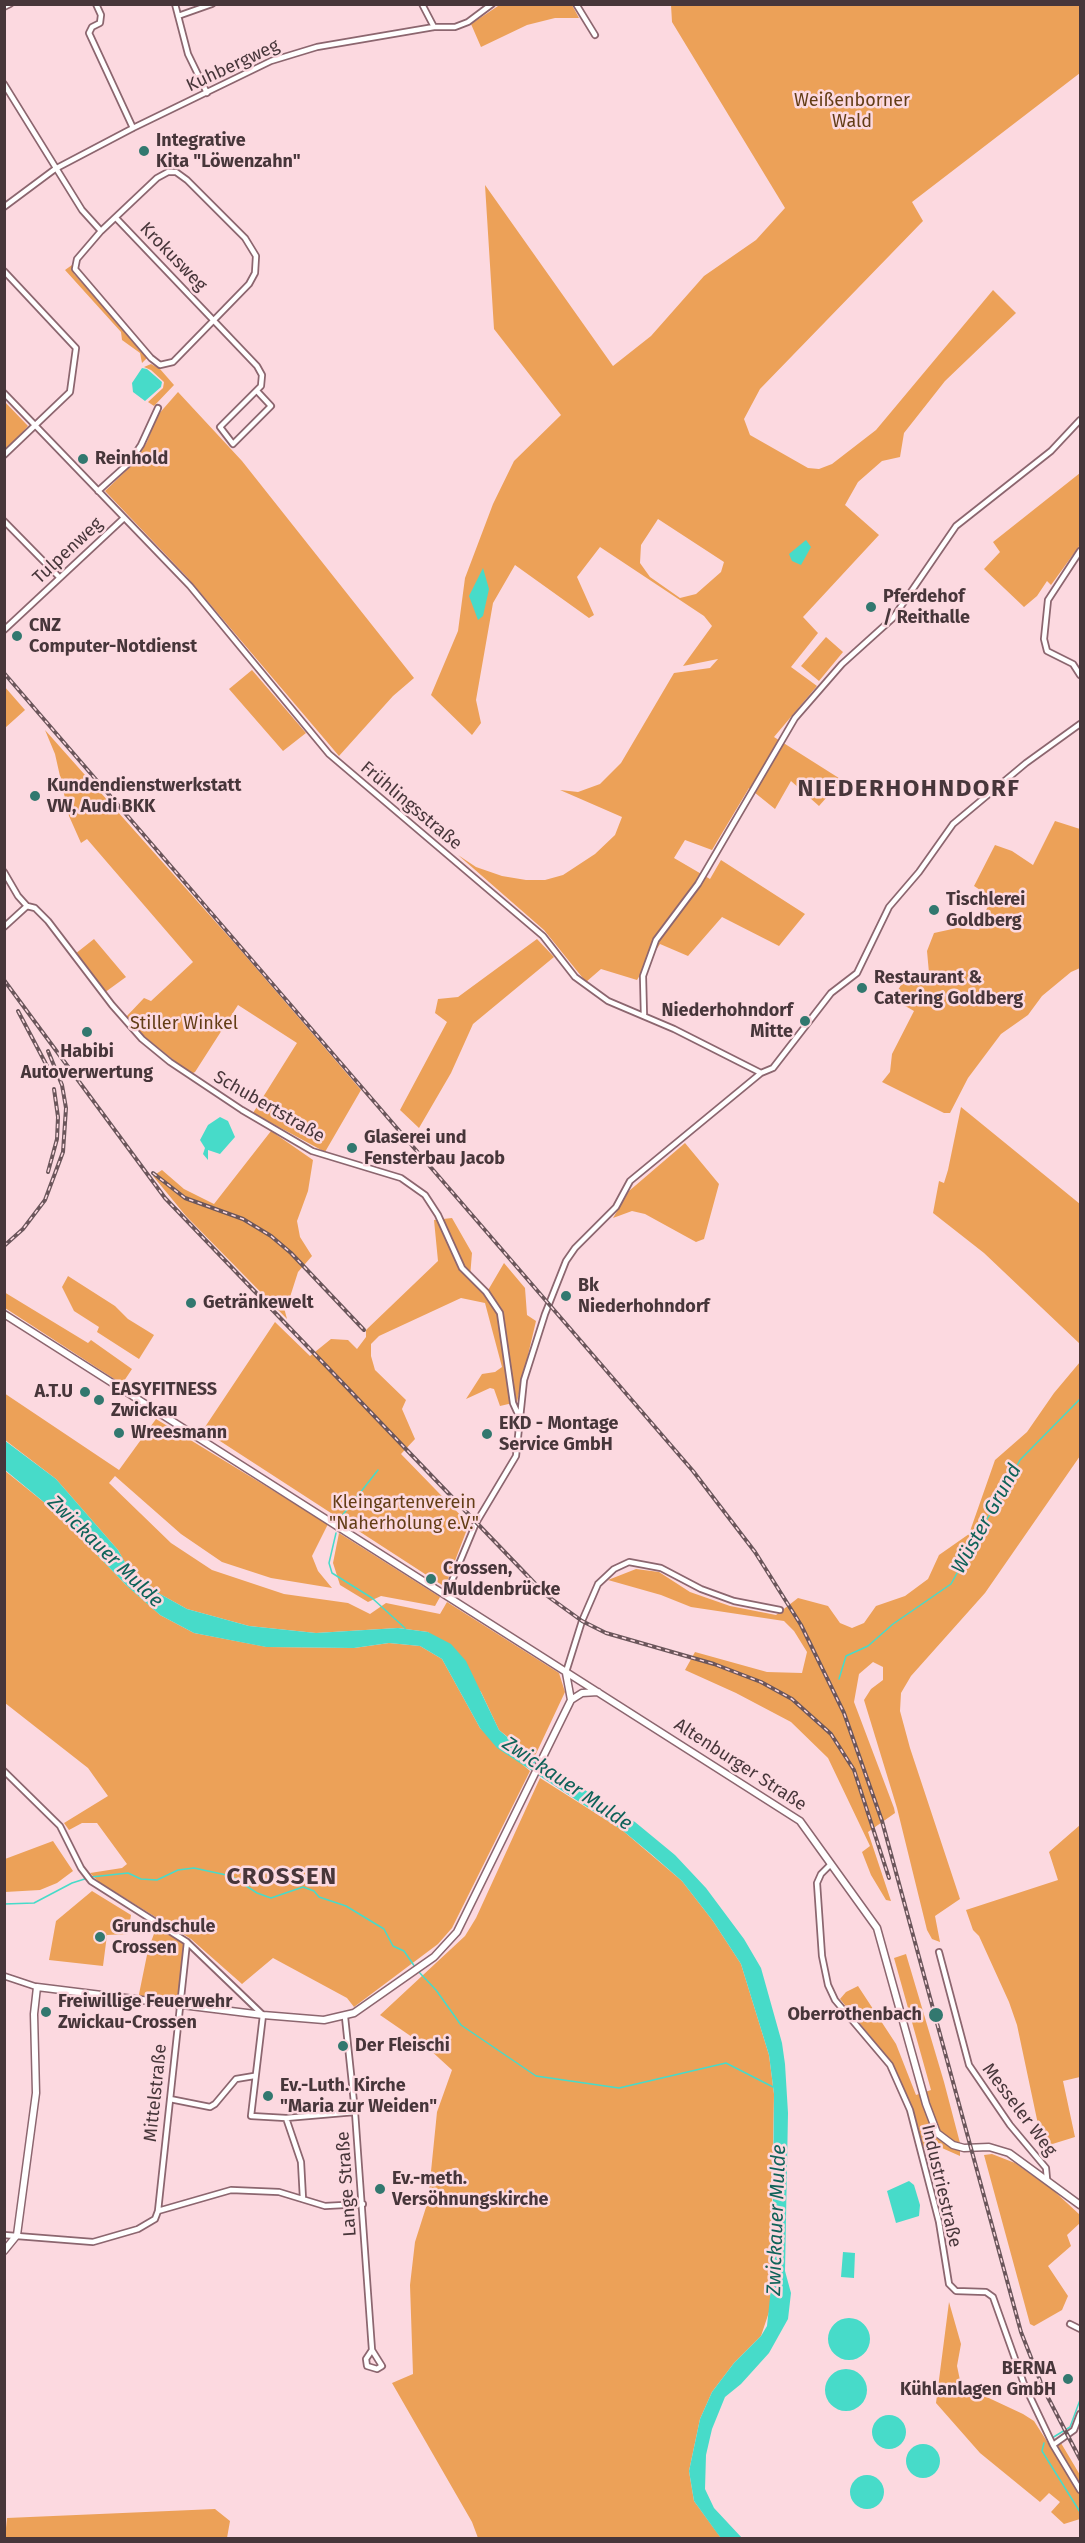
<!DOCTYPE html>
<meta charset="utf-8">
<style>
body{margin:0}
#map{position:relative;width:1085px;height:2543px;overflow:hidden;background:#fcd9e0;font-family:"Fira Sans",sans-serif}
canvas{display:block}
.frame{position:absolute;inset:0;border:6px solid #47363a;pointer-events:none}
</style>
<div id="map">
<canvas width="1085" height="2543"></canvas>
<div class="frame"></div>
</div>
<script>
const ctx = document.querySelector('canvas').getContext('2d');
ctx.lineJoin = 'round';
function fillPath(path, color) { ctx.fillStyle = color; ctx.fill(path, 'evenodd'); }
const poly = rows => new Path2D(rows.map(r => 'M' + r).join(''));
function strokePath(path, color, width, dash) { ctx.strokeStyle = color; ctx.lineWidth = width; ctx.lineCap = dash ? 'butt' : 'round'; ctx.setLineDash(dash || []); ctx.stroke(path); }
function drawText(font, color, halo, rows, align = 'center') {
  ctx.font = font + ' "Fira Sans",sans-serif'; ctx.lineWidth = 5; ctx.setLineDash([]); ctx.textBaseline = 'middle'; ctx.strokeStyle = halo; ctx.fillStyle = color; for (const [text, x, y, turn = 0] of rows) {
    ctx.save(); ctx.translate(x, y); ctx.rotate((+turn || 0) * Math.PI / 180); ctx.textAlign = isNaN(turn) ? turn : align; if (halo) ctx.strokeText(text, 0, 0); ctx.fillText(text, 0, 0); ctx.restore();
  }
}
fillPath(poly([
 [501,4,572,5,579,18,555,18,527,25,481,47,471,24],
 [671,5,1080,5,1080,73,912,202,923,221,760,389,744,419,750,435,808,468,819,469,832,464,876,430,993,290,1016,313,945,381,904,433,900,457,882,461,858,482,845,505,879,535,803,617,818,633,791,667,817,686,774,737,842,780,819,806,791,781,775,809,749,788,712,850,685,840,674,858,710,879,721,860,805,914,779,946,722,917,688,956,660,944,637,980,601,969,586,982,544,930,458,855,476,867,502,876,526,880,545,880,563,875,595,854,615,835,622,817,560,790,578,792,600,784,621,763,674,673,710,668,718,659,683,666,712,626,704,616,600,547,577,577,594,615,589,618,515,565,493,603,476,700,481,723,472,735,431,695,458,631,465,578,493,504,514,461,561,415,494,329,485,185,613,366,651,336,704,276,756,240,785,208,672,22],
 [658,519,724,562,721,572,696,594,680,598,650,577,640,563,641,545],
 [72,265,74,274,137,343,147,358,142,363,140,353,122,340,121,332,65,270],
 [151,364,160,369,174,385,154,406,148,402,163,388,164,382,151,370,144,367],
 [178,392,242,461,414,678,393,696,339,756,187,577,105,491,133,464,147,442,157,416],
 [5,402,28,426,5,452,4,403],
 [1080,473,1080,545,1051,585,1047,581,1037,596,1024,607,984,569,1000,552,993,542],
 [826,637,843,652,819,681,801,666],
 [252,670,306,733,283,751,229,689],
 [4,686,25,710,5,728,4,728],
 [45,730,237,946,361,1090,325,1152,253,1113,297,1043,238,1005,195,1072,191,1074,145,1037,125,1018,144,998,151,1001,193,962,87,839,81,843,69,816,55,754],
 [1055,821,1080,829,1080,968,1071,972,1042,996,1028,1015,1001,1034,968,1078,950,1113,944,1113,882,1082,890,1072,892,1054,914,1011,893,999,906,976,912,974,925,980,929,973,927,951,934,933,957,928,979,930,991,897,974,886,995,845,1012,851,1033,865],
 [94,939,126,977,104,993,75,954],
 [537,939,554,957,473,1024,451,1073,419,1128,400,1110,447,1022,435,1013,438,999,458,997],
 [961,1107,1080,1204,1080,1344,984,1253,933,1213,939,1181,944,1183,948,1170],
 [271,1131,313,1160,308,1191,297,1221,300,1237,312,1256,298,1272,290,1297,283,1304,287,1319,186,1216,153,1176,162,1170,184,1189,214,1204],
 [685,1143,719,1184,704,1239,696,1242,645,1214,632,1211,613,1218,629,1191],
 [452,1218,472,1253,470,1277,487,1292,504,1263,525,1288,527,1315,536,1321,517,1402,500,1406,494,1389,490,1388,466,1399,482,1374,495,1372,502,1367,485,1303,461,1298,379,1336,371,1344,371,1356,375,1370,406,1400,402,1409,415,1439,401,1454,469,1524,445,1587,203,1430,275,1322,310,1356,331,1339,348,1340,357,1349,366,1337,366,1330,438,1261,434,1220],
 [68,1276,115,1306,128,1319,154,1335,139,1359,97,1332,99,1327,74,1311,62,1287],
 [4,1292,88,1343,91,1340,132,1369,122,1384,5,1308],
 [1080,1362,1080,1456,985,1593,911,1676,901,1693,900,1711,910,1748,960,1899,935,1916,940,1942,932,1939,927,1930,897,1808,864,1700,871,1689,883,1680,883,1667,873,1662,859,1674,854,1702,894,1808,895,1813,868,1832,891,1901,886,1900,871,1875,862,1852,870,1846,828,1758,791,1722,736,1693,685,1670,695,1652,767,1672,802,1673,807,1652,794,1631,784,1621,691,1607,661,1595,608,1580,636,1569,659,1572,690,1592,730,1606,776,1615,798,1598,828,1606,840,1623,852,1628,864,1623,876,1606,905,1596,928,1579,939,1555,969,1534,995,1460,1027,1432,1054,1393],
 [4,1393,119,1470,156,1419,328,1524,312,1556,318,1571,332,1588,271,1578,222,1562,181,1534,115,1476,109,1483,171,1543,212,1570,284,1594,348,1603,370,1614,386,1603,440,1614,447,1602,559,1673,565,1692,534,1758,499,1730,481,1692,428,1632,398,1628,316,1633,249,1626,187,1609,160,1594,127,1566,118,1550,56,1479,5,1440],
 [4,1470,56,1512,125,1584,160,1615,194,1633,267,1647,354,1648,389,1643,420,1646,442,1659,480,1728,530,1771,452,1928,438,1944,354,2007,347,1998,273,1958,242,1984,191,1939,99,1882,90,1873,122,1868,127,1864,97,1823,82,1823,69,1830,64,1823,108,1796,88,1768,5,1703],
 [339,1533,440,1597,435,1606,381,1596,368,1602,340,1585,333,1563],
 [540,1778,622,1830,682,1881,713,1921,741,1964,769,2055,774,2094,770,2309,761,2336,734,2363,712,2392,700,2419,689,2471,694,2501,721,2538,478,2538,472,2522,392,2383,413,2374,410,2285,415,2242,428,2201,437,2112,452,2070,428,2048,380,2015,465,1936,476,1918],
 [1080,1825,1080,2077,1063,2081,1075,2137,1046,2146,1043,2139,1033,2141,1030,2134,1039,2129,1017,2025,1009,2002,979,1936,973,1930,966,1910,1058,1880,1049,1852],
 [53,1841,73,1871,57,1883,40,1890,5,1892,5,1859],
 [92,1891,131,1915,128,1934,107,1935,103,1966,49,1960,56,1921],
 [158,1923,187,1942,178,2004,138,1999,148,1950],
 [906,1954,944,2082,960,2143,960,2156,933,2144,922,2147,897,2076,884,2053,840,1999,846,1992,858,1986,896,2044,916,2095,931,2090,894,1958],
 [992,2154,1015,2163,1053,2190,1080,2215,1080,2223,1067,2235,1071,2246,1048,2266,1068,2296,1062,2310,1034,2326,1030,2324,984,2155],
 [949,2302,961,2344,957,2366,961,2385,1023,2414,1034,2421,1048,2443,1058,2438,1080,2475,1080,2519,1064,2524,1051,2512,1060,2502,1049,2493,1040,2502,980,2453,936,2403],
 [215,2509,230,2521,227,2538,5,2538,7,2518]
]), '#eca158');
fillPath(poly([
 [142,368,147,369,162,382,161,387,145,401,133,392,132,383],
 [806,540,811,547,801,565,792,561,789,554],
 [483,568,489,589,483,616,478,620,469,596],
 [220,1117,228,1121,235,1137,220,1154,208,1150,208,1160,203,1154,205,1148,200,1140,208,1125],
 [4,1440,56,1479,118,1550,127,1566,160,1594,187,1609,249,1626,316,1633,398,1628,428,1632,451,1644,466,1661,499,1730,525,1752,635,1822,675,1855,706,1888,744,1939,761,1968,782,2043,785,2064,788,2113,785,2271,791,2293,788,2319,769,2353,741,2384,725,2397,712,2429,706,2455,705,2489,714,2508,742,2538,721,2538,717,2533,694,2501,689,2471,700,2419,712,2392,734,2363,761,2336,767,2326,772,2278,774,2094,769,2055,741,1964,713,1921,682,1881,651,1854,622,1830,497,1748,480,1728,442,1659,420,1646,389,1643,354,1648,266,1647,194,1633,160,1615,127,1586,56,1512,5,1470],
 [909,2181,914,2185,920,2205,919,2216,896,2223,887,2191],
 [843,2252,855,2253,854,2278,841,2277],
 '828 2339a21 21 0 1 1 42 0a21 21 0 1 1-42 0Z',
 '825 2390a21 21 0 1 1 42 0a21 21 0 1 1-42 0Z',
 '872 2432a17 17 0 1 1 34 0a17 17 0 1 1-34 0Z',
 '906 2461a17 17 0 1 1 34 0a17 17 0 1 1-34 0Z',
 '850 2492a17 17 0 1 1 34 0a17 17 0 1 1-34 0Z'
]), '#47dbc9');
strokePath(poly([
 [341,1517,378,1470],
 [336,1533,329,1563,332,1573,372,1598,405,1628],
 [839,1679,846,1656,868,1646,893,1624,951,1584,1020,1460,1080,1399],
 [4,1904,34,1903,72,1883,91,1877,128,1873,141,1879,157,1880,178,1870,194,1868,231,1876,257,1893,271,1898,303,1887,314,1891,319,1897,346,1906,384,1929,393,1946,404,1951,415,1967],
 [418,1971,436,1990,461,2025,536,2076,619,2088,726,2063,773,2087],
 [1052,2438,1070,2427,1080,2400],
 [1044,2443,1042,2451,1080,2512]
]), '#47dbc9', 1.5);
const minor = poly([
 [96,4,101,15,100,23,92,27,89,33,133,128],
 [175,4,188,54,207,93],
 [422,4,434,27],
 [576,4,595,35],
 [4,7,10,4],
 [178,16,212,4],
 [4,84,82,210,101,231,157,178,168,172,176,172,187,180,245,238,256,256,255,273,249,284,173,362,160,365,151,358,75,269,77,259,101,231],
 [4,207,55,169,133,128,271,61,317,47,434,27,455,27,468,22,492,4],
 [116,218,257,366,262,375,261,386,220,427,233,444,271,406,257,391],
 [4,271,76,348,70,392,4,455],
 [4,393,190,586,329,754,543,936,575,977,608,1001,674,1029,761,1073],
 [98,491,129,463,141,445,158,408],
 [4,521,59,577],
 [1080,551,1048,600,1044,639,1047,651,1073,664,1080,675],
 [4,630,124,518],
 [4,872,18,896,27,906,4,927],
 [27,906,35,908,48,921,112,1005,142,1039,170,1062,242,1110,312,1151,401,1178,425,1195,438,1215,462,1268,486,1292,500,1313,513,1403,518,1414],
 [644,1016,643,976,656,940,698,884,795,718,842,664,893,618,956,526,1051,451,1080,420],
 [446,1595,476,1523,516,1456,524,1380,545,1314,566,1261,575,1248,616,1207,630,1181,761,1073,773,1068,831,993,857,973,889,907,919,872,953,824,1026,763,1080,724],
 [566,1672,582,1621,598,1584,614,1569,629,1562,661,1568,701,1589,734,1601,780,1610],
 [4,1771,60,1826,81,1868,91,1881,187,1942,263,2015,251,2116,286,2118,355,2112],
 [831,1864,821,1874,817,1883,822,1956,828,1985,835,2000,890,2065,910,2110,939,2222,949,2284,956,2291,986,2292,993,2297,1024,2384,1053,2445,1080,2490],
 [939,1952,969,2065,1010,2125,1046,2168,1047,2179],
 [4,1976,37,1987],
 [345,2017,355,2112,372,2350,382,2366,377,2369,367,2366,366,2359,372,2350],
 [170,2099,210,2107,215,2104,236,2079,254,2076],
 [286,2118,301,2162,303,2199],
 [158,2211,187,1942],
 [4,2235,93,2242,138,2229,155,2219,158,2211,231,2190,279,2192,325,2206,363,2204],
 [1070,2324,1080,2329],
 [1053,2445,1074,2430,1080,2414]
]);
const tertiary = poly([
 [4,1314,800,1821,877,1928,926,2104,937,2133,953,2145,964,2148,989,2147,1009,2153,1080,2205],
 [571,1700,582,1693,598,1692],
 [4,2251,17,2235,36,2093,34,2014,37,1987,263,2015,324,2020,354,2013,434,1957,457,1932,571,1700,566,1673]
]);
strokePath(minor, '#8c666f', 8);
strokePath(tertiary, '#8c666f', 9);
strokePath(minor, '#fff', 4.5);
strokePath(tertiary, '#fff', 6);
const rail = poly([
 [4,673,693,1471,755,1552,801,1625,844,1713,882,1821,1021,2332,1043,2388,1080,2459],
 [4,980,165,1198,546,1595,582,1621,606,1633,714,1664,761,1682,792,1699,831,1734,854,1770,889,1878],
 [18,1011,47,1066],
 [48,1172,57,1139,58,1117,54,1089],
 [153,1173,185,1198,243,1219,271,1236,291,1253,364,1330],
 [4,1246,23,1229,45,1200,63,1152,66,1108,62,1085,48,1051]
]);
strokePath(rail, '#6b565b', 4);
strokePath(rail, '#fcd9e0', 1.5, [4.5]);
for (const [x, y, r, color] of [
 [144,151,6,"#32786f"],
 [83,459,6,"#32786f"],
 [871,607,6,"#32786f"],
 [17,636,6,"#32786f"],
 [35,796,6,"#32786f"],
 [934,910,6,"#32786f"],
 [862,988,6,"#32786f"],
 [805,1021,6,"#32786f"],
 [87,1032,6,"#32786f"],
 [352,1148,6,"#32786f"],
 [566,1296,6,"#32786f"],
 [191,1303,6,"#32786f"],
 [85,1392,6,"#32786f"],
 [99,1400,6,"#32786f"],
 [119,1433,6,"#32786f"],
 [487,1434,6,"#32786f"],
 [431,1579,6,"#32786f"],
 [100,1937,6,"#32786f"],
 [46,2012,6,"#32786f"],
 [936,2015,8,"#32786f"],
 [343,2046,6,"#32786f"],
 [268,2096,6,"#32786f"],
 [380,2189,6,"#32786f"],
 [1068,2379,6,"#32786f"]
]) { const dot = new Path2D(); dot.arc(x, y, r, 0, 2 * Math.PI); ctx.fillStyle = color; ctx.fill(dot); strokePath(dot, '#fcd9e0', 2); }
drawText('18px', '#47363a', '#fcd9e0', [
 ["Kuhbergweg",233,66,-25],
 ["Krokusweg",173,257,46],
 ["Tulpenweg",68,551,-43],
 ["Frühlingsstraße",411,806,40],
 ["Schubertstraße",269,1107,30],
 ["Altenburger Straße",740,1765,33],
 ["Mittelstraße",156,2093,-84],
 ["Messeler Weg",1019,2110,53],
 ["Lange Straße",347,2184,-94],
 ["Industriestraße",941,2186,77]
]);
drawText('18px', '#633d16', '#fcd9e0', [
 ["Weißenborner",852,101],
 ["Wald",852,122],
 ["Stiller Winkel",184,1024],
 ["Kleingartenverein",404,1503],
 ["\"Naherholung e.V.\"",404,1524]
]);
drawText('bold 18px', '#47363a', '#fcd9e0', [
 ["Integrative",156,141],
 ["Kita \"Löwenzahn\"",156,162],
 ["Reinhold",95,459],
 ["Pferdehof",883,597],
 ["/ Reithalle",883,618],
 ["CNZ",29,626],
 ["Computer-Notdienst",29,647],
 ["Kundendienstwerkstatt",47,786],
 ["VW, Audi BKK",47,807],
 ["Tischlerei",946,900],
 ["Goldberg",946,921],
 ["Restaurant &",874,978],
 ["Catering Goldberg",874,999],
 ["Niederhohndorf",793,1011,"right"],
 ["Mitte",793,1032,"right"],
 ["Habibi",87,1052,"center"],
 ["Autoverwertung",87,1073,"center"],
 ["Glaserei und",364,1138],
 ["Fensterbau Jacob",364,1159],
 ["Bk",578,1286],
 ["Niederhohndorf",578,1307],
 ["Getränkewelt",203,1303],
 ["EASYFITNESS",111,1390],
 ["Zwickau",111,1411],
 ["A.T.U",73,1392,"right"],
 ["EKD - Montage",499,1424],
 ["Service GmbH",499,1445],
 ["Wreesmann",131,1433],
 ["Crossen,",443,1569],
 ["Muldenbrücke",443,1590],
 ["Grundschule",112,1927],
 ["Crossen",112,1948],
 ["Freiwillige Feuerwehr",58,2002],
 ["Zwickau-Crossen",58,2023],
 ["Oberrothenbach",922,2015,"right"],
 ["Der Fleischi",355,2046],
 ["Ev.-Luth. Kirche",280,2086],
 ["\"Maria zur Weiden\"",280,2107],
 ["Ev.-meth.",392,2179],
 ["Versöhnungskirche",392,2200],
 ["BERNA",1056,2369,"right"],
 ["Kühlanlagen GmbH",1056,2390,"right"]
], 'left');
drawText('italic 20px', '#0f6259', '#fcd9e0', [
 ["Wüster Grund",987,1519,-61],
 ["Zwickauer Mulde",105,1552,44],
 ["Zwickauer Mulde",567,1784,34],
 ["Zwickauer Mulde",777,2220,-88]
]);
ctx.letterSpacing = '1.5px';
drawText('bold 24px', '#47363a', '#fcd9e0', [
 ["NIEDERHOHNDORF",909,789],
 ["CROSSEN",282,1877]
]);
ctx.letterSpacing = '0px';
</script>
